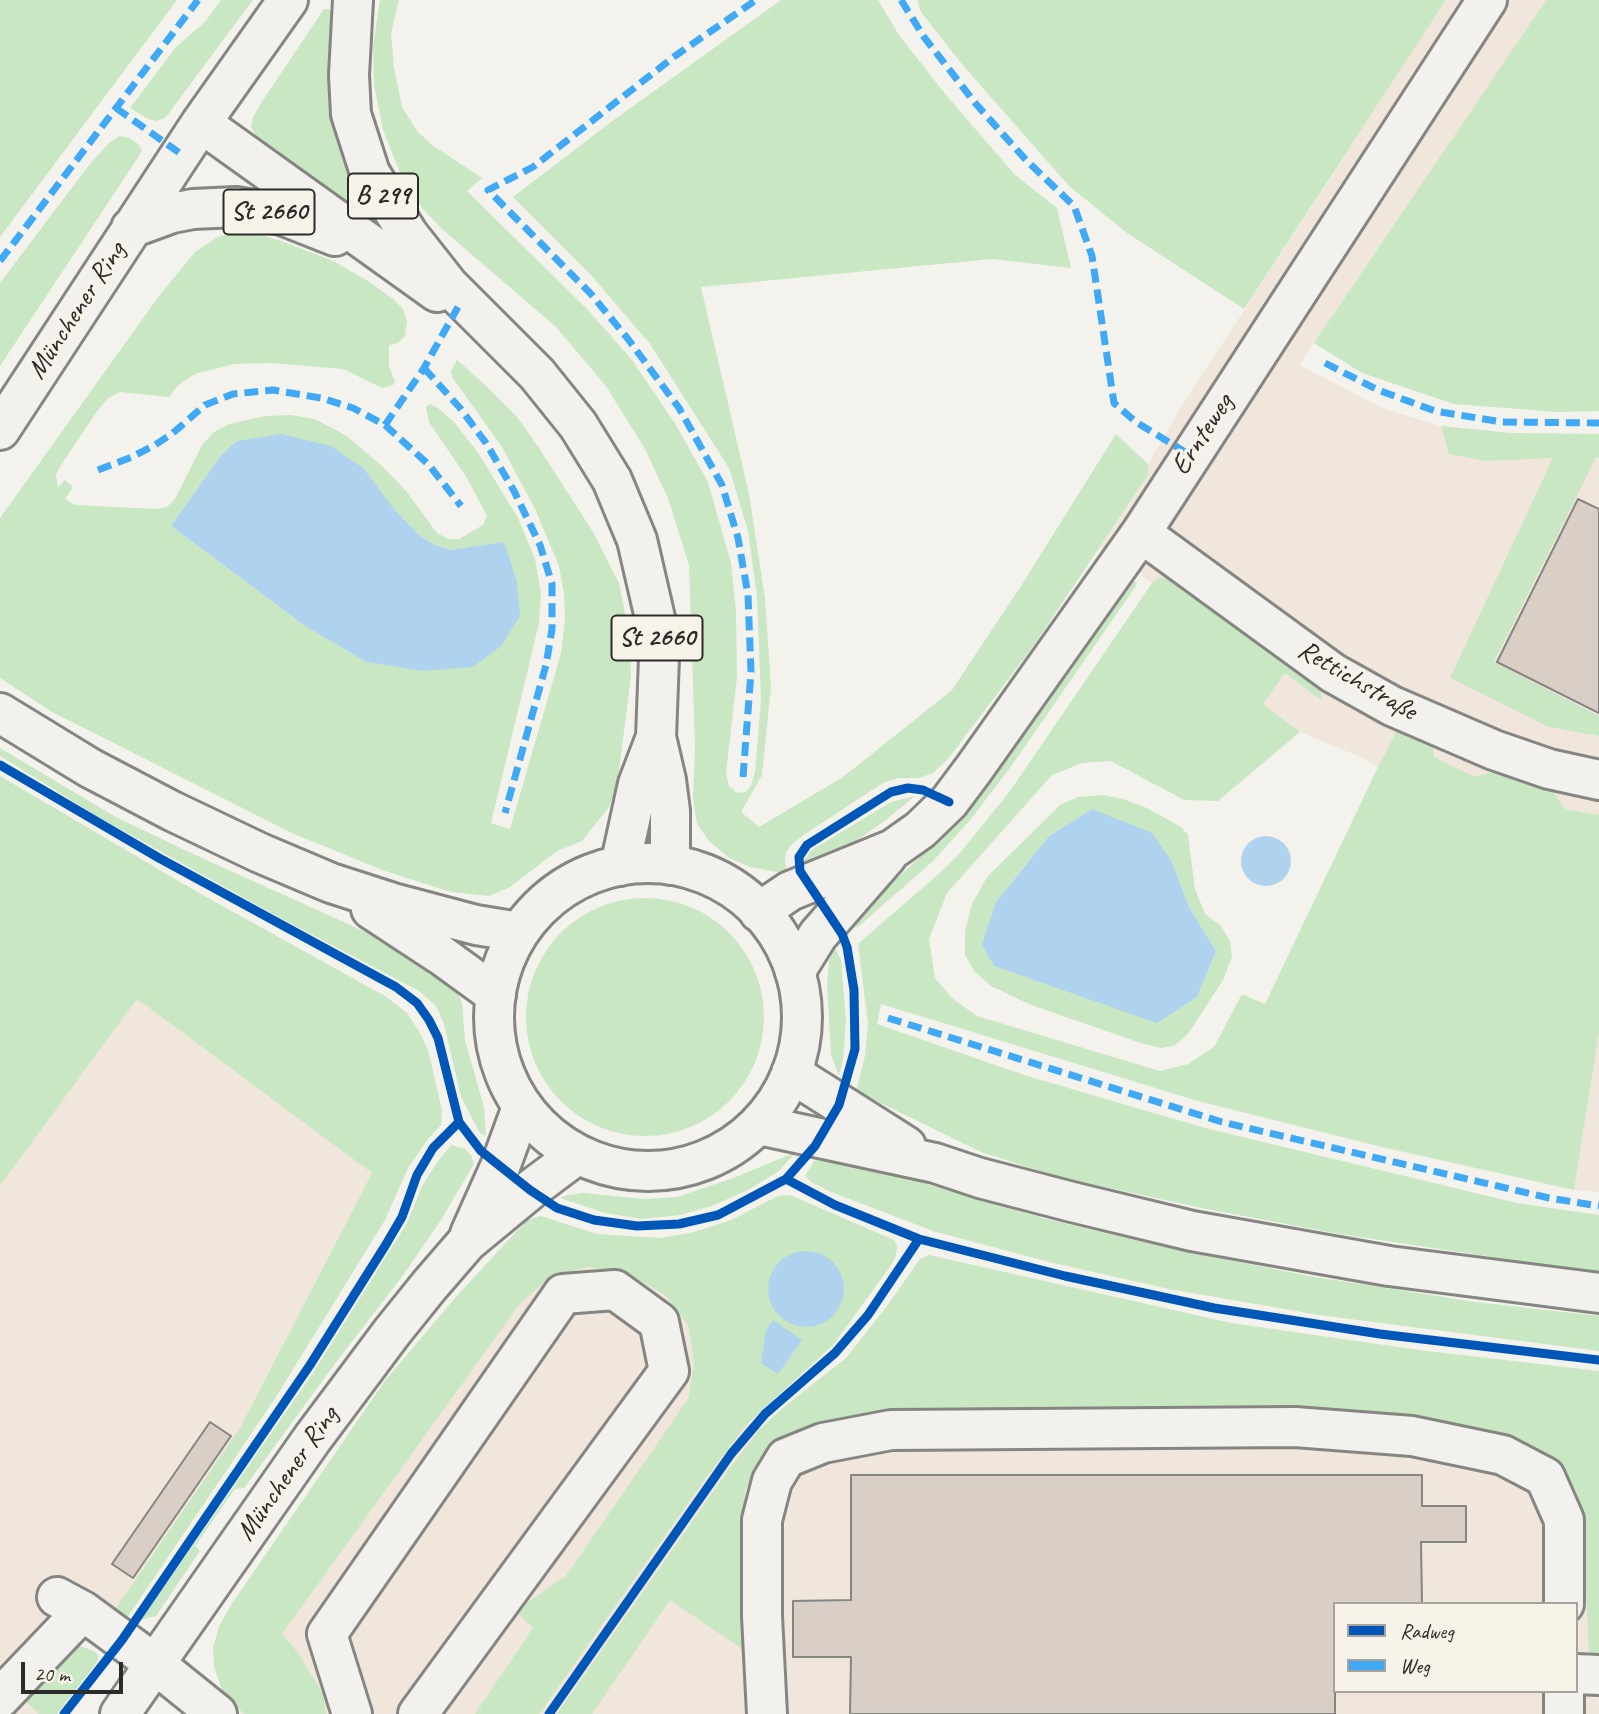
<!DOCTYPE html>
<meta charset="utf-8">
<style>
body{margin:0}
#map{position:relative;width:1599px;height:1714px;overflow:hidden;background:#f4f2ec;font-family:Caveat,sans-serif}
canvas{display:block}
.legend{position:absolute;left:1333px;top:1602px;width:245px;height:91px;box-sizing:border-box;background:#f7f3e8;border:2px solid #a5a39c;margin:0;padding:9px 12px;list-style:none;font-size:21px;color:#2b2b2b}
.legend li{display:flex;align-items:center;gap:14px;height:35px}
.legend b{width:35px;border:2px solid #a5a39c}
.scale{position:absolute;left:21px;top:1662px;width:102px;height:32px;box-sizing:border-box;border:4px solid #2b2b2b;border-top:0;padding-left:9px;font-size:21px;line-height:24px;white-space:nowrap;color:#2b2b2b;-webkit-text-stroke:5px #f7f3e8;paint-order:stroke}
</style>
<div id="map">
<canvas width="1599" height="1714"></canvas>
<ul class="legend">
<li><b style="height:9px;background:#0057b8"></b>Radweg</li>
<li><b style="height:9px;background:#3fa9f5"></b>Weg</li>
</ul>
<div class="scale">20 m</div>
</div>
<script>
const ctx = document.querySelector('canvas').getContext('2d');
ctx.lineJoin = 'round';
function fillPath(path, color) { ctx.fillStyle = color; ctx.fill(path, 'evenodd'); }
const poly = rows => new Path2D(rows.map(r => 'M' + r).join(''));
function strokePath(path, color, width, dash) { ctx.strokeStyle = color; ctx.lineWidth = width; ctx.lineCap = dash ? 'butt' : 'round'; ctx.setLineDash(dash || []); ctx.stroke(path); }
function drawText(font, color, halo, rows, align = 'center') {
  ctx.font = font + ' Caveat,sans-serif'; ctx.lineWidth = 7; ctx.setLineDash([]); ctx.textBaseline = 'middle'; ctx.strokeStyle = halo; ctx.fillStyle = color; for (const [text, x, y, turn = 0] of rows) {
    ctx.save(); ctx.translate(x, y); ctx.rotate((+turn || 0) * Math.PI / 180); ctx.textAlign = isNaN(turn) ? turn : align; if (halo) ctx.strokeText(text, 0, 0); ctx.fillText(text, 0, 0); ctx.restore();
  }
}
fillPath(poly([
 [1446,0,1546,0,1299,365,1385,409,1441,426,1449,454,1599,457,1599,815,1564,809,1551,789,1532,785,1499,770,1475,778,1434,757,1401,724,1378,767,1365,759,1300,732,1262,704,1285,673,1159,578,1152,583,1100,547,1148,475,1148,464,1179,410],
 [137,999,372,1173,240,1428,111,1615,25,1701,39,1714,0,1714,0,1186],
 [1599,1032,1599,1192,1574,1190],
 [588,1267,634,1277,665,1295,688,1325,694,1363,688,1399,771,1433,1592,1420,1599,1714,239,1714,281,1635,519,1305,549,1278],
 [1335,1604,1576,1604,1576,1691,1335,1691]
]), '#f1e6db');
fillPath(poly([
 [0,0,177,0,0,237],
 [221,0,253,0,166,117,157,121,148,119,130,108,176,47,205,22],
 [380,0,399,0,391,33,394,67,402,107,417,131,432,145,482,178,467,191,587,309,632,360,676,425,708,482,731,563,736,611,737,677,726,773,729,786,737,793,745,792,751,786,755,772,761,700,757,596,748,531,729,468,650,344,591,275,513,197,611,122,781,0,878,0,899,35,946,95,1015,175,1057,208,1071,268,992,259,701,287,749,494,765,598,771,687,762,775,741,812,759,827,843,777,952,690,1021,586,1116,434,1148,464,1148,475,1034,645,948,759,933,773,919,778,898,778,883,783,811,830,792,844,786,852,785,863,788,874,750,867,728,857,709,841,697,824,693,799,695,746,689,565,668,498,645,449,606,386,556,327,442,229,423,209,411,191,399,170,383,130,374,85,373,46],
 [917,0,1446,0,1244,309,1127,233,1069,186,961,63,921,12],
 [1546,0,1599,0,1599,411,1557,412,1454,404,1362,373,1314,343],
 [324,9,329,9,333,14,328,55,330,90,336,126,371,210,363,216,259,141,251,127,253,117,263,100],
 [120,136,130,138,138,144,142,150,139,156,0,366,0,283,89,165,109,143],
 [242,229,284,242,333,261,368,281,393,299,403,309,407,321,405,336,398,343,389,345,389,367,395,381,393,385,382,388,343,369,271,363,234,364,195,374,177,386,169,397,120,392,108,398,98,410,61,465,56,475,58,488,65,480,73,487,65,499,75,505,156,509,167,507,175,499,202,445,214,432,229,424,265,416,291,415,315,419,347,436,384,468,406,491,437,533,449,539,459,539,483,525,487,516,467,478,429,422,426,407,430,404,438,408,454,422,479,454,518,518,535,559,541,593,539,623,491,823,510,829,561,653,565,620,564,594,559,566,535,509,502,447,452,377,451,371,457,360,484,384,517,417,539,448,593,532,619,583,629,632,631,676,617,787,609,807,582,841,557,851,510,887,489,896,451,892,385,871,294,834,52,712,0,678,0,518,159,296,195,252,218,237],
 [237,441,394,509,418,534,435,545,452,550,366,662,305,626,171,526,221,455],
 [1441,426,1511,433,1599,434,1599,457,1596,457,1494,662,1599,716,1599,736,1549,727,1450,678,1553,458,1485,461,1449,454],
 [1167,577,1319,682,1322,701,1285,673,1263,704,1300,732,1218,801,1184,800,1111,761,1082,763,1052,775,947,893,929,939,935,978,953,999,977,1016,1160,1071,1188,1064,1214,1047,1242,994,1265,1004,1378,767,1401,723,1432,738,1434,757,1475,777,1499,770,1532,785,1551,789,1565,809,1599,815,1599,1032,1574,1190,1382,1147,1198,1101,881,1004,877,1024,1024,1075,1205,1128,1517,1203,1599,1215,1599,1273,1340,1234,1206,1209,1059,1177,981,1152,856,1091,865,1056,868,1024,858,944,942,871,960,853,1010,791,1152,583,1159,578],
 [1131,579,1137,583,1136,586,1012,765,971,819,933,861,858,927,849,928,868,905,931,847,961,814],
 [0,748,114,816,191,853,399,947,454,984,462,1003,465,1040,484,1107,486,1136,480,1133,461,1097,444,1024,436,1006,419,991,275,915,95,815,0,756],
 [0,776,199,893,385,996,407,1013,420,1033,428,1050,442,1110,441,1125,428,1139,408,1168,385,1220,276,1397,125,1621,111,1615,240,1428,372,1173,137,999,0,1186],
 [1102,795,1123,799,1147,808,1181,827,1188,835,1195,889,1205,914,1221,926,1230,941,1232,957,1223,980,1188,1034,1174,1046,1161,1048,1141,1043,1031,1005,991,986,974,971,965,955,965,932,972,904,987,877,1060,805,1078,797],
 [1092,809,1172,862,1189,907,1216,951,1197,997,996,902,1049,836],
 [915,796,887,819,859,839,807,869,804,860,812,850,891,802],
 '526 1017a119 119 0 1 1 238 0a119 119 0 1 1-238 0Z',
 [835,948,841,960,846,1020,843,1060,839,1076,831,1055,827,984,829,961],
 [451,1145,465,1149,471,1155,474,1164,441,1220,404,1274,337,1361,244,1488,235,1489,195,1546,200,1551,156,1616,141,1620,313,1373,407,1223,422,1186,438,1161],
 [796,1152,779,1171,748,1190,712,1206,680,1215,642,1219,605,1213,560,1198,567,1195,585,1193,643,1199,677,1197,736,1177],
 [823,1159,833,1159,896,1175,1046,1219,1186,1252,1315,1277,1476,1302,1599,1316,1599,1351,1319,1315,1169,1289,1049,1262,933,1231,831,1192,811,1182,805,1176,814,1161],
 [790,1195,894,1240,897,1246,896,1255,892,1264,833,1345,747,1424,705,1479,539,1714,475,1714,533,1628,515,1611,566,1576,688,1399,694,1363,688,1325,665,1295,634,1277,588,1267,549,1278,519,1305,282,1634,298,1653,323,1694,326,1714,244,1714,223,1693,214,1667,213,1648,219,1626,233,1602,384,1382,454,1299,527,1220,541,1216,597,1234,661,1238,694,1232,731,1220,778,1196],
 [929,1255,1231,1323,1419,1350,1599,1371,1599,1657,1589,1658,1583,1514,1575,1490,1552,1464,1517,1445,903,1419,762,1464,745,1490,745,1651,670,1600,592,1714,557,1714,727,1472,760,1429,785,1406,846,1358,887,1306,920,1259],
 [80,1646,94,1651,99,1656,95,1665,57,1714,39,1714,25,1701]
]), '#c9e7c3');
fillPath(poly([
 [281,434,331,446,363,468,394,509,418,534,435,545,452,550,504,542,517,582,520,616,501,646,473,667,423,671,366,662,305,626,171,526,221,455,237,441],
 [1092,809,1152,833,1172,862,1189,907,1216,951,1197,997,1157,1023,994,966,982,945,996,902,1049,836],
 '1241 861a25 25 0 1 1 50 0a25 25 0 1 1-50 0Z',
 '768 1289a38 38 0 1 1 76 0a38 38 0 1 1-76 0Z',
 [773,1320,802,1340,778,1374,761,1363,766,1330]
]), '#afd3ee');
const building = poly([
 [1578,499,1599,509,1599,713,1497,662,1578,499],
 [210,1422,231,1436,133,1578,112,1564,210,1422],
 [851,1475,1422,1475,1422,1506,1466,1506,1466,1542,1421,1542,1422,1604,1335,1604,1335,1714,850,1714,851,1657,793,1657,793,1601,851,1600,851,1475]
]);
fillPath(building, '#dacfc7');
strokePath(building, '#858582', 2);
const minor = poly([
 [1141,533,1333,673,1392,706,1494,750,1549,769,1599,780],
 [759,912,790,891,893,849,920,830,949,802,973,770,1141,533,1487,0],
 [795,972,818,935,887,856],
 [57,1597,83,1611,155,1664,217,1714],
 [1576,1674,1599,1675],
 [0,1698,83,1611],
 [352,1714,327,1634,563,1294,615,1290,659,1322,669,1371,418,1714],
 [767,1714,762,1616,762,1520,772,1481,786,1458,823,1443,891,1430,1295,1427,1412,1436,1503,1455,1545,1477,1564,1520,1564,1604],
 [1564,1714,1564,1691]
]);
const major = poly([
 [353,0,349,75,351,114,370,173,408,234,449,286,537,374,578,425,612,480,637,540,655,618,659,658,656,737,666,780,670,811,670,865],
 [201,123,437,292],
 [131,228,172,213,193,209,236,207,282,215,335,236],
 [0,430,201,123,288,0],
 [0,713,90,768,172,811,260,853,331,883,393,903,476,925,519,932],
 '494 1017a154 154 0 1 1 308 0a154 154 0 1 1-308 0Z',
 [620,866,638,784,656,737],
 [371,909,441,955,496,995],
 [791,1073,906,1146],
 [759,1125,935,1163,980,1178,1072,1202,1192,1231,1389,1266,1599,1293],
 [470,1234,500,1167,522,1107],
 [120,1714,312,1439,392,1332,429,1286,467,1242,530,1190,578,1154]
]);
strokePath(minor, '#858582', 44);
strokePath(major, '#858582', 44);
strokePath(minor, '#f2f1ed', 38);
strokePath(major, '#f2f1ed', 38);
strokePath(poly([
 [901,0,924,37,976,104,1026,160,1074,206,1092,256,1114,403,1136,422,1190,455],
 [116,108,181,154],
 [0,261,198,0],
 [1325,363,1378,390,1435,411,1502,422,1599,423],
 [424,368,460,408,486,443,514,491,540,545,552,584,552,629,546,665,505,813],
 [385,425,429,465,461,506],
 [98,470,132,457,155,445,173,433,205,405,233,394,273,390,321,398,353,408,385,425,424,368,458,307],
 [743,777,751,672,748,595,738,538,722,485,679,408,628,339,591,294,488,190,533,167,675,56,756,0],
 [888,1018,1222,1122,1549,1198,1599,1206]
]), '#3fa9f5', 7, [14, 7]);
strokePath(poly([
 [0,765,159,858,396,987,417,1003,429,1020,438,1038,459,1122,481,1151,530,1190,557,1208,594,1220,637,1226,679,1224,718,1215,786,1179,835,1205,919,1239,1065,1276,1214,1308,1380,1334,1599,1360],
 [786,1179,815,1146,839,1105,855,1049,854,990,847,947,842,934,800,871,799,857,807,845,891,792,908,788,923,790,949,802],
 [64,1714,122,1640,310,1365,385,1246,402,1217,417,1175,433,1148,459,1122],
 [549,1714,731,1454,765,1414,835,1353,868,1315,919,1239]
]), '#0057b8', 9);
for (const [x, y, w] of [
 [383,196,70],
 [269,212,91],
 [657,638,91]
]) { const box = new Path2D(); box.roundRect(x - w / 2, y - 22.5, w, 45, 5); ctx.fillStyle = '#f7f3e8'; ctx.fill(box); strokePath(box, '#2b2b2b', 2); }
drawText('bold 26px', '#2b2b2b', null, [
 ["B 299",383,196],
 ["St 2660",269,212],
 ["St 2660",657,638]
]);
drawText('28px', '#2b2b2b', '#f7f3e8', [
 ["Münchener Ring",77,311,-57],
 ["Ernteweg",1203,435,-57],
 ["Rettichstraße",1357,681,30],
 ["Münchener Ring",288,1474,-55]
]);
</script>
